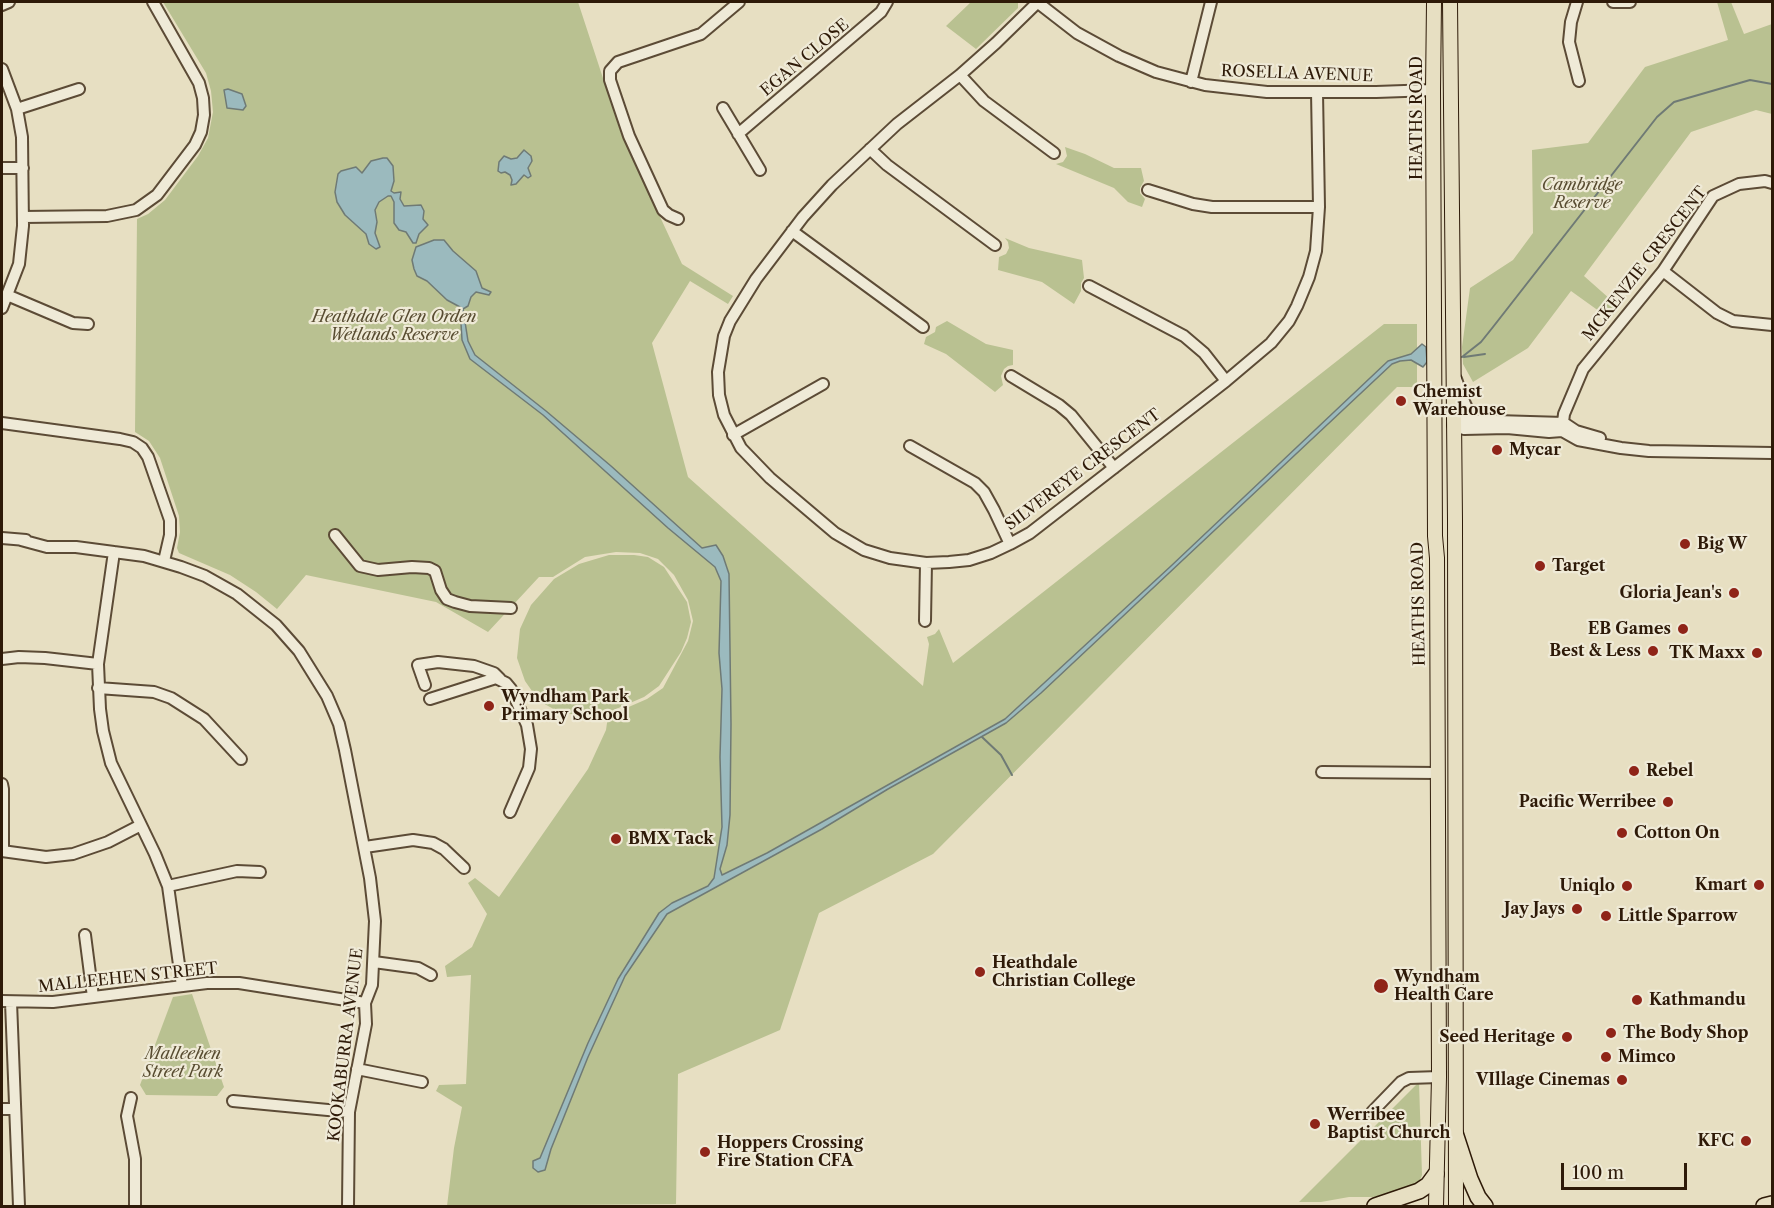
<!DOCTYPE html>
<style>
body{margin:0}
#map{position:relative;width:1774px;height:1208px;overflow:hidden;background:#e7dfc2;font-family:"Libre Caslon Text",serif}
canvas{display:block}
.frame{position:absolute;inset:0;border:3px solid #2e1a08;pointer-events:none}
.scale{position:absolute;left:1561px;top:1163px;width:126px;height:27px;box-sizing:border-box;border:3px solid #2e1a08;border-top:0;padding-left:8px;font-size:18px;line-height:21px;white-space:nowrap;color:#2e1a08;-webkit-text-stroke:4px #efead7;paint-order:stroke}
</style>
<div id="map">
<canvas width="1774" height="1208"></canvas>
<div class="frame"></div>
<div class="scale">100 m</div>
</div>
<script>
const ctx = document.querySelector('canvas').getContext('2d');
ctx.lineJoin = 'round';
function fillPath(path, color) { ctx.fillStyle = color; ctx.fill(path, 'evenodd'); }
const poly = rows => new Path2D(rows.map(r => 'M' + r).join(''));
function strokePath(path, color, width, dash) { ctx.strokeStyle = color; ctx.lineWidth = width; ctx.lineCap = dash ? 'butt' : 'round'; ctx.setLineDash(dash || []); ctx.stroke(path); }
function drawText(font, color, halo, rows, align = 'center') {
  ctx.font = font + ' "Libre Caslon Text",serif'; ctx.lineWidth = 4.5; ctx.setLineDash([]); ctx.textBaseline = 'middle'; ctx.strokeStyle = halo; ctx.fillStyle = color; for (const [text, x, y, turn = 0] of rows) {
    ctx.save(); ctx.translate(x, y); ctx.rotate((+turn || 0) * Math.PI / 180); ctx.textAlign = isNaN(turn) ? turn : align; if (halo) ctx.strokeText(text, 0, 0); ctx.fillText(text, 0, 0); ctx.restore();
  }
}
fillPath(poly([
 [163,2,578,2,621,133,682,264,733,296,728,304,690,281,652,343,688,477,923,686,929,644,927,637,935,634,939,629,953,663,1384,324,1417,324,1417,387,1397,387,933,854,819,913,780,1030,678,1074,676,1204,447,1206,454,1148,462,1107,436,1091,439,1085,466,1084,471,975,447,977,445,966,472,947,487,914,468,883,475,878,499,897,588,769,606,730,608,716,647,699,663,688,688,641,693,621,688,600,674,575,658,559,640,553,616,552,585,557,553,577,539,577,488,632,436,602,306,575,277,609,256,592,230,575,179,553,177,548,180,532,179,516,160,458,149,441,135,432,137,219,148,214,165,200,198,156,208,138,213,112,211,91,206,73],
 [971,2,1018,2,1018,8,976,49,946,26],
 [1717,2,1731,2,1744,34,1772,24,1772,114,1756,110,1691,132,1584,276,1619,307,1610,319,1571,291,1528,348,1473,382,1463,364,1462,347,1470,288,1513,260,1533,233,1532,150,1588,143,1645,67,1728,40],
 [1065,147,1085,154,1114,168,1141,168,1144,181,1140,188,1140,193,1145,199,1142,207,1128,202,1114,188,1056,164,1063,162,1067,156],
 [1005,238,1029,248,1082,260,1084,278,1081,283,1081,291,1074,304,1042,282,998,270,999,257,1006,254,1009,248,1008,242],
 [947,321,986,344,1013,350,1013,365,1008,366,1004,369,1001,376,1003,385,995,392,946,354,924,344,926,337,935,332,936,327],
 [609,555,634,555,648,557,664,567,687,602,691,622,687,638,681,652,659,686,644,697,602,715,576,715,559,712,539,701,525,681,517,658,520,629,531,605,554,579,579,564],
 [192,994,224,1087,217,1096,146,1095,140,1085,173,997],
 [1419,1082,1422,1175,1418,1185,1380,1197,1349,1197,1321,1202,1299,1202]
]), '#b9c191');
const water = poly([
 [228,89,242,94,246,106,243,110,227,108,224,90,228,89],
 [524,150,531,156,532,161,528,168,531,176,528,178,524,175,516,184,511,185,512,180,510,175,505,172,501,173,498,171,499,162,504,156,511,159,517,158,524,150],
 [383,158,387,158,393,166,394,181,391,191,394,193,401,192,400,199,404,206,421,205,424,211,423,219,428,225,419,234,416,243,413,243,406,232,399,230,394,223,394,202,391,196,388,196,379,202,375,210,377,222,375,233,380,247,376,249,369,244,366,234,345,215,337,202,335,192,338,174,341,171,356,167,362,173,371,161,383,158],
 [434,240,444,240,453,251,476,271,482,288,491,292,489,295,476,292,471,297,468,306,463,309,468,341,475,355,546,411,611,466,702,548,716,545,723,556,729,574,731,724,730,815,727,845,720,869,722,875,767,853,1005,719,1171,566,1388,361,1411,354,1422,344,1426,347,1427,362,1423,367,1411,360,1400,361,1392,364,1041,693,1006,723,888,789,822,829,667,914,625,976,588,1057,551,1149,545,1170,538,1172,533,1168,533,1161,540,1158,588,1043,618,979,659,913,672,903,708,886,714,878,722,827,720,757,722,689,719,653,721,581,715,567,668,528,543,415,470,359,462,340,460,307,447,300,427,281,417,276,414,269,412,260,416,247,434,240]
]);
fillPath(water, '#9bbabe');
strokePath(water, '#6f7a75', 1.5);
strokePath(poly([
 [1462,357,1481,342,1493,327,1657,117,1674,102,1750,80,1772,84],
 [1464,357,1485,354],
 [982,737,1001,755,1012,775]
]), '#6f7a75', 2);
const minor = poly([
 [1037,2,1077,33,1119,56,1156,72,1205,85,1267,92,1376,92,1433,90],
 [1038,2,996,43,960,75,897,124,832,185,803,217,756,279,730,321,724,336,718,372,719,395,724,415,741,448,770,478,835,533,864,550,890,558,926,563,949,562,969,560,991,553,1010,544,1030,533,1226,381,1271,343,1289,321,1297,306,1309,277,1316,251,1319,207,1317,92],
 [1577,2,1571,22,1569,42,1579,81],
 [1613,2,1630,2],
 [2,5,9,2],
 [2,69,17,109,22,137,23,226,19,264,2,308],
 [960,75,984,101,1054,153],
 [1191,82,1211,2],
 [723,108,760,170],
 [17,109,79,89],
 [738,134,881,12,887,2],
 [870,149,887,165,995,245],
 [2,168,23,168],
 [1148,190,1193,204,1212,207,1319,207],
 [23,217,107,216,136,210,157,195,195,145,201,132,204,115,203,98,199,83,153,2],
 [678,219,669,215,663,210,629,136,610,80,610,71,618,62,701,34,739,2],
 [792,231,923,327],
 [1663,271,1717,313,1733,321,1772,325],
 [1089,286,1184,336,1204,353,1226,381],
 [7,295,73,323,88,324],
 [1011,376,1059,405,1071,415,1114,468],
 [1456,379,1465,404,1473,420],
 [2,423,120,439,133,442,142,448,148,457,170,520,170,535,164,561],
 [1453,425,1464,429,1507,428,1549,432,1562,431,1578,440,1621,448,1649,451,1772,453],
 [1453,425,1458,421,1462,420,1564,423,1576,431,1600,438],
 [1562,431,1564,414,1583,369,1663,271,1713,196,1739,184,1765,181,1772,183],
 [733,435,823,384],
 [910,446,975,483,984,492,994,510,1010,544],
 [335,535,360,566,378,570,412,567,429,568,435,571,441,590,447,599,455,602,470,606,511,608],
 [2,538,26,540],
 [21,540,47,547,76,547,144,556,181,567,205,576,237,594,276,625,299,651,327,696,339,724,345,750,370,878,375,921,372,985,365,1003,366,1024,349,1112,348,1206],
 [114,552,98,664,100,709,103,731,111,763,155,854,168,886,182,986],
 [925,621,926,563],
 [2,659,19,657,45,658,98,664],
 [425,685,418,665,438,662,474,666,494,673,500,679],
 [98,688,154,692,171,698,204,719,241,759],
 [430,699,496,678,506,683,511,689,527,725,531,749,529,768,510,812],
 [1322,772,1437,773],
 [2,784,3,789,3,851],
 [365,847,413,840,433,843,444,849,464,868],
 [2,851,46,857,73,854,108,842,141,825],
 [168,886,237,871,260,872],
 [85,935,93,997],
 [374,962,418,968,431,975],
 [2,1001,53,1002,207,983,239,983,365,1003],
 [11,1002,19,1206],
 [357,1069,422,1082],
 [131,1098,127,1116,135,1159,135,1206],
 [233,1101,349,1112],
 [2,1109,15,1109],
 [1372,1112,1401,1082,1409,1078,1439,1077]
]);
const major = poly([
 [1434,2,1433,90,1435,536,1437,558,1439,1077,1436,1206],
 [1450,2,1455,520,1456,1206]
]);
const highway = poly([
 [1455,1133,1470,1179,1478,1197,1485,1206],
 [1375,1206,1419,1191,1428,1185,1436,1174],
 [1764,1206,1772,1204]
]);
strokePath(minor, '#5c4b36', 14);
strokePath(major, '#2e1a08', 16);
strokePath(highway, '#2e1a08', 18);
strokePath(minor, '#efead7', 10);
strokePath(major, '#e7dfc2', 14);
strokePath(highway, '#e7dfc2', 15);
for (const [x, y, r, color] of [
 [1401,401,6,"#8f2418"],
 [1497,450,6,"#8f2418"],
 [1685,544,6,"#8f2418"],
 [1540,566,6,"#8f2418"],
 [1734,593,6,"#8f2418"],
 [1683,629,6,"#8f2418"],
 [1653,651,6,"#8f2418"],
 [1757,653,6,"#8f2418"],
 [489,706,6,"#8f2418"],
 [1634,771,6,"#8f2418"],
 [1668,802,6,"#8f2418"],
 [1622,833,6,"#8f2418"],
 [616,839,6,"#8f2418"],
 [1759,885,6,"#8f2418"],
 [1627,886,6,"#8f2418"],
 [1577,909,6,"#8f2418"],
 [1606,916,6,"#8f2418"],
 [980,972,6,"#8f2418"],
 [1381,986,8,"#8f2418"],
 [1637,1000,6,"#8f2418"],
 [1611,1033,6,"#8f2418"],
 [1567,1037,6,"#8f2418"],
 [1606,1057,6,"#8f2418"],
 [1622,1080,6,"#8f2418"],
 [1315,1124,6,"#8f2418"],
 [1746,1141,6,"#8f2418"],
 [705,1152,6,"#8f2418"]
]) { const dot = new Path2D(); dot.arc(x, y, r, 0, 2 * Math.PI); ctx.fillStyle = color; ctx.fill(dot); strokePath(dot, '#efead7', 2); }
drawText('16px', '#2e1a08', '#efead7', [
 ["EGAN CLOSE",805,58,-40],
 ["ROSELLA AVENUE",1297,74,2],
 ["HEATHS ROAD",1417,118,-90],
 ["MCKENZIE CRESCENT",1645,264,-52],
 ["SILVEREYE CRESCENT",1083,470,-37],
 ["HEATHS ROAD",1419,604,-91],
 ["MALLEEHEN STREET",128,978,-6],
 ["KOOKABURRA AVENUE",346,1045,-83]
]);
drawText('italic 16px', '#584c31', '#efead7', [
 ["Cambridge",1582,185],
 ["Reserve",1582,203],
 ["Heathdale Glen Orden",394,317],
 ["Wetlands Reserve",394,335],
 ["Malleehen",183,1054],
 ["Street Park",183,1072]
]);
drawText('bold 16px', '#2e1a08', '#efead7', [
 ["Chemist",1413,392],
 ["Warehouse",1413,410],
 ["Mycar",1509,450],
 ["Big W",1697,544],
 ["Target",1552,566],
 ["Gloria Jean's",1722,593,"right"],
 ["EB Games",1671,629,"right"],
 ["Best & Less",1641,651,"right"],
 ["TK Maxx",1745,653,"right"],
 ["Wyndham Park",501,697],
 ["Primary School",501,715],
 ["Rebel",1646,771],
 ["Pacific Werribee",1656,802,"right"],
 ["Cotton On",1634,833],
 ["BMX Tack",628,839],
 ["Kmart",1747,885,"right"],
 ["Uniqlo",1615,886,"right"],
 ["Jay Jays",1565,909,"right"],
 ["Little Sparrow",1618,916],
 ["Heathdale",992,963],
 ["Christian College",992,981],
 ["Wyndham",1394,977],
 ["Health Care",1394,995],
 ["Kathmandu",1649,1000],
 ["The Body Shop",1623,1033],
 ["Seed Heritage",1555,1037,"right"],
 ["Mimco",1618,1057],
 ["VIllage Cinemas",1610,1080,"right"],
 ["Werribee",1327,1115],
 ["Baptist Church",1327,1133],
 ["KFC",1734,1141,"right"],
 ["Hoppers Crossing",717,1143],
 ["Fire Station CFA",717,1161]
], 'left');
</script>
